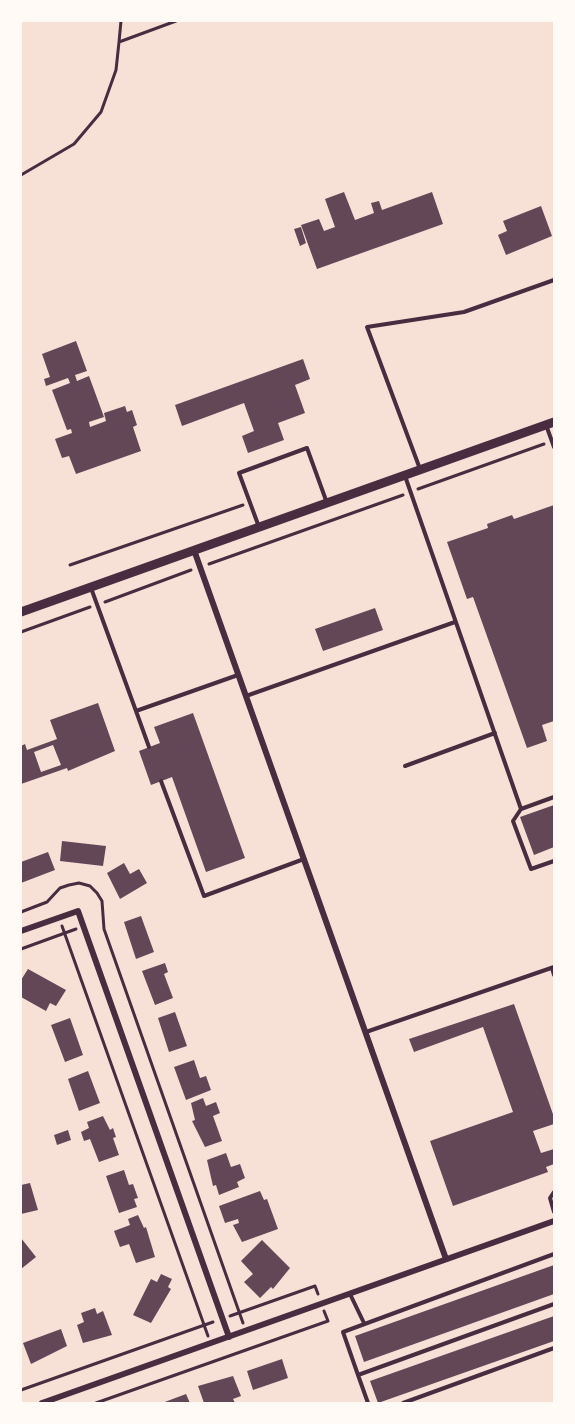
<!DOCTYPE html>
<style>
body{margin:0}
#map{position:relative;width:575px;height:1424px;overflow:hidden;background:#f7e1d7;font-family:Commissioner,sans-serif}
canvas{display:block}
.frame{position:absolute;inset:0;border:22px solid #fffaf5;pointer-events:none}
</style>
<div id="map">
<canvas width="575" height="1424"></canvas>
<div class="frame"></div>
</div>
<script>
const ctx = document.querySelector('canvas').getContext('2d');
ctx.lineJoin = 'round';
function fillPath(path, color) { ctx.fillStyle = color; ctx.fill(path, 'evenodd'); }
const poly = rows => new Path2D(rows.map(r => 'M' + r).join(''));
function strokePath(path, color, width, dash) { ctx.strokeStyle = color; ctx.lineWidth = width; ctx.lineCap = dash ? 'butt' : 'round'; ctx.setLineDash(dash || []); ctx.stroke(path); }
fillPath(poly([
 [344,192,355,220,374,213,371,203,379,201,382,210,432,192,443,224,317,269,301,225,319,219,324,231,335,227,325,199],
 [541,206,552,236,506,255,498,235,507,231,503,221],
 [301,227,306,243,300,246,294,229],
 [76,341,87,371,75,375,77,381,89,376,104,417,89,422,90,427,106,421,104,413,125,406,127,412,132,410,137,425,133,427,141,451,76,474,69,456,62,458,55,439,72,433,71,429,67,430,52,390,70,383,68,378,46,386,44,379,50,377,42,354],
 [303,359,310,379,295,385,305,413,278,423,284,440,248,453,242,436,254,431,244,403,182,426,175,405],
 [554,505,554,721,542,725,547,741,527,748,473,597,467,599,447,542,488,528,487,524,512,515,514,519],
 [375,608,383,630,323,651,315,629],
 [98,703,115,751,68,771,67,768,21,784,21,746,25,744,27,750,57,739,50,720],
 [53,745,61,765,41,772,34,752],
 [193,713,245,858,206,872,172,777,151,785,139,751,160,743,154,727],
 [554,805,554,847,534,855,520,817],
 [62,841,106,846,103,866,60,861],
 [48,852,55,870,21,883,21,862],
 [124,863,130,874,139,869,147,883,120,899,107,873],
 [141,916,154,952,136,959,124,922],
 [165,963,168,972,164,974,173,998,155,1005,142,971],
 [28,969,66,990,56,1006,50,1003,46,1011,21,997,21,980],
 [514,1004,554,1117,554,1124,533,1131,541,1153,554,1149,554,1164,546,1167,548,1172,453,1206,430,1141,513,1112,483,1027,414,1052,409,1039],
 [175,1012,187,1046,169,1052,158,1018],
 [70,1018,83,1055,65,1062,51,1025],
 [194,1060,200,1078,206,1076,211,1090,186,1100,174,1067],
 [88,1071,100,1103,79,1111,68,1079],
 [203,1098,206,1106,216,1102,220,1113,213,1116,222,1141,205,1147,192,1121,195,1120,191,1103],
 [103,1116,110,1130,113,1128,116,1137,113,1138,119,1155,99,1162,90,1139,84,1141,81,1132,89,1128,87,1122],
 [68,1130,71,1140,57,1145,54,1135],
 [226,1153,231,1167,240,1164,245,1178,237,1182,239,1187,219,1195,216,1185,213,1186,207,1160],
 [124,1170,129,1185,133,1184,138,1198,134,1199,137,1207,119,1213,106,1176],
 [30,1183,38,1210,21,1214,21,1185],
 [260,1191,264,1200,267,1199,278,1229,242,1242,233,1225,239,1223,238,1219,225,1223,219,1206],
 [138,1215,144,1228,146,1227,155,1257,136,1263,129,1244,120,1247,114,1231,130,1225,128,1219],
 [21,1238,36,1257,21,1269],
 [262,1240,290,1268,273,1289,271,1287,260,1298,244,1282,253,1274,241,1261],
 [554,1265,554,1294,364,1362,355,1336],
 [161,1274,172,1279,168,1287,171,1289,151,1323,133,1315,151,1279,157,1282],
 [95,1308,97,1314,103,1311,112,1335,83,1343,77,1325,84,1322,81,1313],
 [554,1316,554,1341,378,1403,370,1381],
 [61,1329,67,1346,31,1364,23,1343],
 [282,1359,288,1378,253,1390,247,1371],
 [233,1376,241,1396,233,1399,235,1403,204,1403,198,1386],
 [186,1394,190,1403,162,1403]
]), '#644757');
strokePath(poly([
 [119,42,121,21],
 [21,175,74,144,101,112,116,70,119,42,176,21],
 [418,489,544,444],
 [209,564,403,495],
 [70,565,243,505],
 [105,602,191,570],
 [21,632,90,607],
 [21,912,47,902,60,888,69,885,79,883,90,886,97,893,102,901,104,929,243,1323],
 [62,926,208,1336],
 [21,949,76,929],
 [230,1316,315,1286,318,1294],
 [21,1390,213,1322],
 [96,1403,328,1321,324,1311]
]), '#4a2c40', 3);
strokePath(poly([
 [546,425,554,447],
 [420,469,367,327,464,312,554,280],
 [405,476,521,809,554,797],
 [259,527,239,473,307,448,327,503],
 [91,588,136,711,238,675],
 [246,696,455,622],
 [136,711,149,747],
 [405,766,495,733],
 [161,781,204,896,304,859],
 [521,809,513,821,531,869,554,861],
 [552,968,554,975],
 [366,1032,554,967],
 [554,1192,550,1198,554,1212],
 [554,1254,343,1332,358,1375,554,1304],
 [350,1294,364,1323],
 [358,1375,368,1403],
 [403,1403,554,1348]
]), '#4a2c40', 4);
strokePath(poly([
 [194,550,446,1259],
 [21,931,78,911,229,1337],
 [42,1403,554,1221]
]), '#4a2c40', 6);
strokePath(poly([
 [21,612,554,422]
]), '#4a2c40', 9);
</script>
